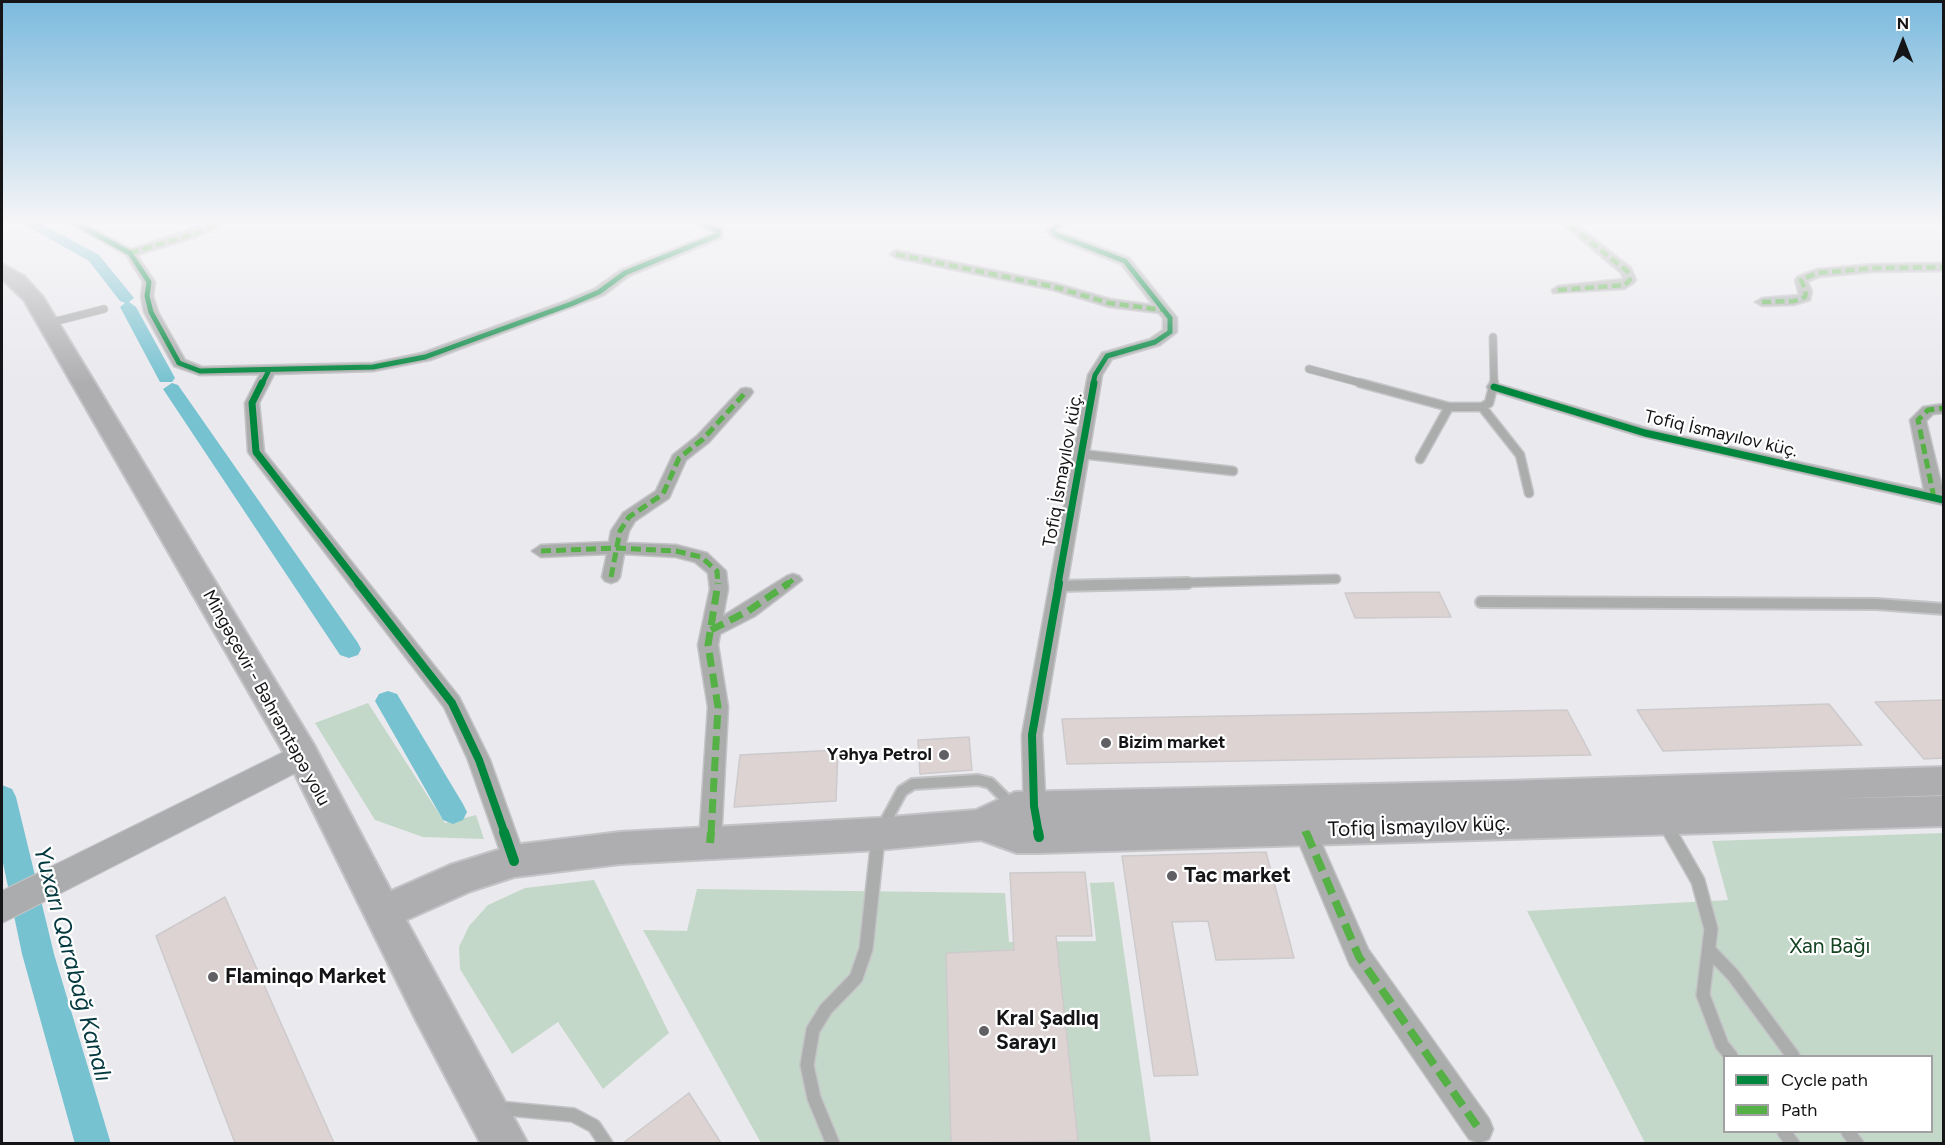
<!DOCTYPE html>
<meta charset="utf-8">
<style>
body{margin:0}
#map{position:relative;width:1945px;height:1145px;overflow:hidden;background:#eae9ee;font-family:Figtree,sans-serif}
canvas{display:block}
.frame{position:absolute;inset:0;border:3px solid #151518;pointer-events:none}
.legend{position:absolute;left:1723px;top:1055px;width:210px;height:78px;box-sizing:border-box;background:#fff;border:2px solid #a1a1a3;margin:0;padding:8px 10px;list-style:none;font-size:18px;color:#151518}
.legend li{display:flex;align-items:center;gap:12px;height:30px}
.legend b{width:30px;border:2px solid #a1a1a3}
.north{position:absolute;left:1873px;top:12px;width:60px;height:60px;-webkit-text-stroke:4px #fff;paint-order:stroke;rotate:0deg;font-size:16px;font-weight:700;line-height:24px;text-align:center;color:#151518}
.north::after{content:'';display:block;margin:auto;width:21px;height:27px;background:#151518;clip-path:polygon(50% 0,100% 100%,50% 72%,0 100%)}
</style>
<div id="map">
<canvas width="1945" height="1145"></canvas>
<div class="frame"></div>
<ul class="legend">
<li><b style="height:8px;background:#00873e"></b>Cycle path</li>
<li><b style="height:8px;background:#55b145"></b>Path</li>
</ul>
<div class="north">N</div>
</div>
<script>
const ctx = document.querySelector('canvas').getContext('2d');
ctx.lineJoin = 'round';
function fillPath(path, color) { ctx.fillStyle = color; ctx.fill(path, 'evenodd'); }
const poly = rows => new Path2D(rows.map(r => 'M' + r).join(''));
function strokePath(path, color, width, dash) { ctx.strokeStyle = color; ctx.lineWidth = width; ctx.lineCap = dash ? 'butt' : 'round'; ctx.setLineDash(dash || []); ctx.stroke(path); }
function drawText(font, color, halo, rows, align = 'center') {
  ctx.font = font + ' Figtree,sans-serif'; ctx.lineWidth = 4.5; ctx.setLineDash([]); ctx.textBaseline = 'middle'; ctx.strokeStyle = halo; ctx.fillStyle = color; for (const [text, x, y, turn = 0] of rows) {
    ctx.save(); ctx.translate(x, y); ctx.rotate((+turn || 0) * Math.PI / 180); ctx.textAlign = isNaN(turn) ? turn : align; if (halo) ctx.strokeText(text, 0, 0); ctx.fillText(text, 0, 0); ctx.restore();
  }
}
fillPath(poly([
 [368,703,445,823,476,815,484,839,423,837,375,820,315,723],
 [1943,833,1943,1143,1645,1143,1527,911,1728,900,1712,841],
 [1724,1056,1932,1056,1932,1132,1724,1132],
 [594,880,669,1033,603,1089,558,1022,512,1054,460,969,459,947,469,926,488,905,525,888],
 [1114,882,1151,1143,761,1143,643,930,687,931,697,889,1005,893,1009,942,1096,941,1090,883]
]), '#c4d8c9');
fillPath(poly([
 [22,223,40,223,99,255,134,298,129,302,136,307,175,378,172,382,160,382,120,307,125,303,120,301,89,261,22,223],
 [172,383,178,385,358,643,361,649,358,655,349,658,340,655,163,389,172,383],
 [388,691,397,694,463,804,467,812,463,820,453,824,443,820,375,701,379,694,388,691],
 [2,785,12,789,16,797,54,954,111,1144,75,1144,22,954,2,858,2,785]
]), '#77c2d0');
const building = poly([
 [1439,592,1451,617,1355,618,1345,593,1439,592],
 [1944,700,1944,758,1924,759,1875,702,1944,700],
 [1829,704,1862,745,1663,751,1637,710,1829,704],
 [1567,710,1591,755,1067,764,1062,719,1567,710],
 [969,737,972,770,920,774,918,740,969,737],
 [838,750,836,801,734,807,740,755,838,750],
 [1266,852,1294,958,1216,960,1208,921,1172,922,1198,1075,1154,1076,1122,856,1266,852],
 [1085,872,1092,936,1056,936,1078,1141,951,1143,946,953,1014,950,1010,873,1085,872],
 [225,897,334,1143,235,1143,156,936,225,897],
 [689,1093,721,1143,623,1143,689,1093]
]);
fillPath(building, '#ddd3d3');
strokePath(building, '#cdcacc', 1.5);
const laneFar3 = poly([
 [49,323,104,309],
 [1493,337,1494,384],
 [1309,369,1365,384]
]);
const laneFar2 = poly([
 [1360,383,1449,407,1482,407,1489,403,1494,383],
 [1482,407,1520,455,1529,493],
 [1081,454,1233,471],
 [1420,459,1449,407],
 [1129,584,1336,579]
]);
const laneFar1 = poly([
 [1059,586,1188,583],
 [1481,602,1877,604,1944,609],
 [1666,825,1671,834],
 [883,826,902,791,913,784,978,780,990,783,1013,806]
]);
const lane = poly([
 [1670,832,1698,881,1711,929,1703,995,1722,1045,1731,1056],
 [1709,950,1733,975,1793,1056],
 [498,1108,573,1115,594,1126,606,1144],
 [1784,1132,1793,1144],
 [1848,1132,1857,1144],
 [833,1144,814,1098,807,1065,813,1030,826,1009,856,978,866,949,878,839]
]);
const street = poly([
 [69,223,84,223,131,249,208,223,225,223,197,237,137,255,155,282,153,296,158,312,185,360,202,367,373,363,422,353,566,301,594,289,621,270,713,233,694,223,711,223,723,228,722,238,629,276,604,295,430,360,373,371,274,374,259,403,264,452,459,697,490,760,526,861,522,868,514,871,506,868,468,760,444,707,248,452,245,403,260,374,200,375,174,366,144,312,141,296,143,282,126,255,69,223],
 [1053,223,1066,223,1059,230,1061,232,1129,258,1177,318,1177,332,1160,345,1112,359,1102,375,1042,735,1046,814,1043,821,1035,823,1027,821,1024,814,1022,735,1088,375,1102,353,1150,339,1163,330,1163,318,1159,313,1109,307,1052,290,896,258,890,254,896,250,1055,283,1110,299,1153,305,1121,264,1053,238,1046,230,1053,223],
 [1561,223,1575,223,1631,268,1636,280,1634,283,1624,289,1553,293,1552,290,1558,286,1623,279,1621,273,1561,223],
 [1944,263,1944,271,1874,272,1819,277,1808,282,1812,291,1810,300,1794,305,1762,306,1755,302,1762,298,1799,295,1795,280,1797,277,1817,269,1874,264,1944,263],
 [1494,383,1649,429,1924,490,1910,420,1923,407,1944,404,1944,413,1933,414,1926,421,1944,495,1944,505,1640,436,1489,390,1487,387,1489,384,1494,383],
 [746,388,751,389,753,392,751,395,709,442,686,460,669,498,635,521,629,531,626,543,676,545,707,553,726,571,728,589,723,616,787,576,793,574,799,576,802,580,755,616,720,634,718,645,728,707,721,843,718,850,710,853,702,850,699,843,708,707,698,645,710,589,708,573,695,562,676,557,624,554,620,577,617,581,611,583,605,581,602,577,607,554,541,557,532,551,541,545,609,542,611,531,623,513,656,491,673,455,697,436,741,389,746,388],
 [1305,821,1313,824,1368,949,1489,1119,1493,1129,1489,1139,1479,1143,1469,1139,1350,965,1294,831,1297,824,1305,821]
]);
const secondary = poly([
 [302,743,313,746,317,755,313,764,2,923,2,891,302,743]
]);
const primary = poly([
 [2,264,24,276,43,297,314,745,391,891,450,865,514,845,620,832,878,818,976,810,1015,792,1506,781,1944,767,1944,795,1826,799,1944,796,1944,826,1039,853,1017,853,981,840,878,850,620,864,514,877,471,891,406,920,528,1144,481,1144,416,1020,289,762,24,300,2,279,2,264]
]);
strokePath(laneFar3, '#c4c4c7', 9);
strokePath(laneFar2, '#c4c4c7', 11);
strokePath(laneFar1, '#c4c4c7', 14);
strokePath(lane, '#c4c4c7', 16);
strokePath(street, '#c4c4c7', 3);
strokePath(secondary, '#c4c4c7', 2);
strokePath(primary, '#c4c4c7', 4);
strokePath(laneFar3, '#abadad', 7);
strokePath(laneFar2, '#abadad', 8);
strokePath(laneFar1, '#abadad', 10);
strokePath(lane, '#abadad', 13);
fillPath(street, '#abadad');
fillPath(secondary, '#abacad');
fillPath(primary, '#aeaeb0');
strokePath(poly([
 [130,253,193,234,219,223],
 [896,254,1055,287,1109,303,1164,310],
 [1558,290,1624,285,1630,280,1627,271,1567,223],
 [1762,302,1794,301,1805,297,1806,291,1801,280,1817,273,1874,268,1944,267]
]), '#55b145', 4.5, [9, 4.5]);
strokePath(poly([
 [1934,498,1918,420,1928,410,1944,408],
 [541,551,616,548,676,551,701,557,717,571,718,584],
 [611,577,620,531,629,517,663,494,679,458,703,439,746,392],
 [787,584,793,580]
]), '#55b145', 5, [10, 5]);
strokePath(poly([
 [711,630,748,611,789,583],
 [1305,831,1306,834],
 [711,834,718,707,708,645,718,583]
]), '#55b145', 7, [14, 7]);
strokePath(poly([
 [1306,832,1359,957,1479,1129],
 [710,843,711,832]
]), '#55b145', 8, [17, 8]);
strokePath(poly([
 [75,223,130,253,149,282,147,296,151,312,179,363,200,371,373,367,425,357,571,304,599,292,625,273,718,235,719,231,700,223],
 [1060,223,1052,230,1057,235,1125,261,1170,318,1170,332,1155,342,1107,356,1095,375,1093,384],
 [262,384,269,370]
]), '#00873e', 5);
strokePath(poly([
 [262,383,252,403,256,452,359,584],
 [1494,387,1645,433,1944,500],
 [1058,584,1094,383]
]), '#00873e', 7);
strokePath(poly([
 [358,583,452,703,479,760,505,834],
 [1039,834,1034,806,1032,735,1059,583]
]), '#00873e', 8);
strokePath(poly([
 [504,832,514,861],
 [1038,832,1039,837]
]), '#00873e', 10);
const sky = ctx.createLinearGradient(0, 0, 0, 384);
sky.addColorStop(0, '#7bbade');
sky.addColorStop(0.58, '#f6f5f7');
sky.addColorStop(1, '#f6f5f700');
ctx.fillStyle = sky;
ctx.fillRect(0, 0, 1945, 384);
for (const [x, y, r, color] of [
 [1106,743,6,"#605f63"],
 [944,755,6,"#605f63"],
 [1172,876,6,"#605f63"],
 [213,977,6,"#605f63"],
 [984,1031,6,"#605f63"]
]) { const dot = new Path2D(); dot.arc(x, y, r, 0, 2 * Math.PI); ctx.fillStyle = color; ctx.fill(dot); strokePath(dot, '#fff', 2); }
drawText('18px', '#151518', '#fff', [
 ["Tofiq İsmayılov küç.",1721,434,13],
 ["Tofiq İsmayılov küç.",1063,470,-80],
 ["Mingəçevir - Bəhrəmtəpə yolu",266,698,61]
]);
drawText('bold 18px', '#151518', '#fff', [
 ["Bizim market",1118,743],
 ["Yəhya Petrol",932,755,"right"]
], 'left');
drawText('21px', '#151518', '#fff', [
 ["Tofiq İsmayılov küç.",1419,827,-2]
]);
drawText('bold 21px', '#151518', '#fff', [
 ["Tac market",1184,876],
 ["Flaminqo Market",225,977],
 ["Kral Şadlıq",996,1019],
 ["Sarayı",996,1043]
], 'left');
drawText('21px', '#144321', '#fff', [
 ["Xan Bağı",1830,947]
]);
drawText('italic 24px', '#03383f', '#fff', [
 ["Yuxarı Qarabağ Kanalı",72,964,75]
]);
</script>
